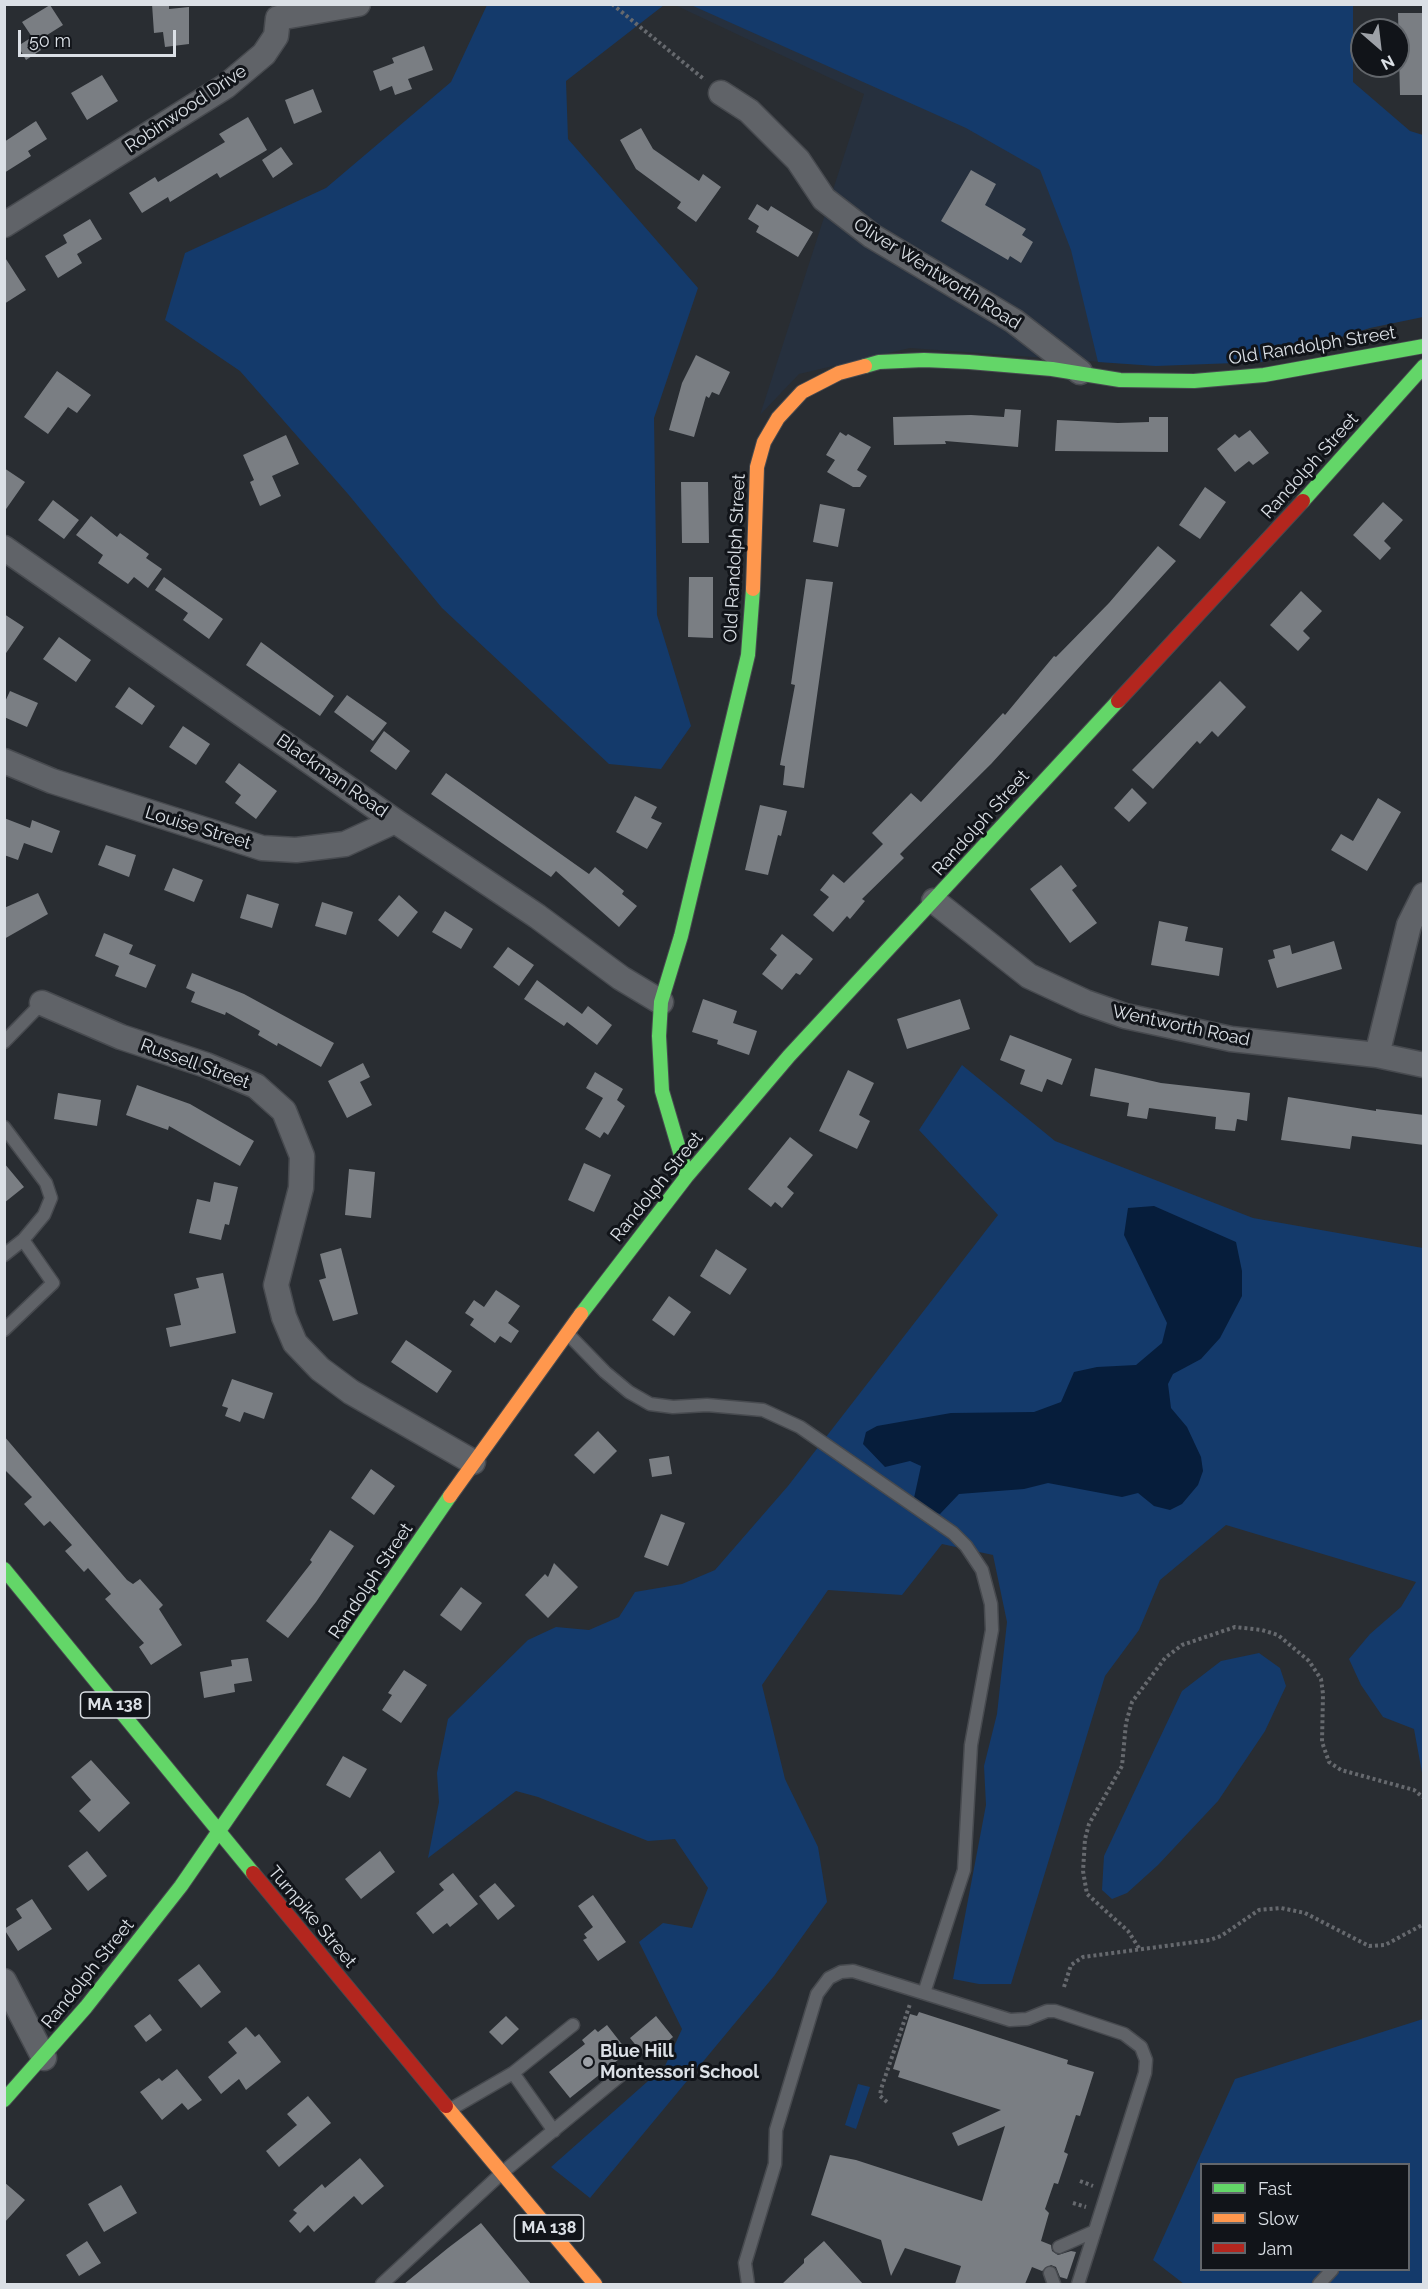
<!DOCTYPE html>
<style>
body{margin:0}
#map{position:relative;width:1428px;height:2289px;overflow:hidden;background:#292d32;font-family:Raleway,sans-serif}
canvas{display:block}
.frame{position:absolute;inset:0;border:6px solid #dbe0e6;pointer-events:none}
.legend{position:absolute;left:1200px;top:2163px;width:210px;height:108px;box-sizing:border-box;background:#111419;border:2px solid #62666b;margin:0;padding:8px 10px;list-style:none;font-size:18px;color:#dbe0e6}
.legend li{display:flex;align-items:center;gap:12px;height:30px}
.legend b{width:30px;border:2px solid #62666b}
.north{position:absolute;left:1350px;top:18px;width:60px;height:60px;box-sizing:border-box;background:#111419;border:2px solid #62666b;border-radius:50%;rotate:152deg;font-size:16px;font-weight:700;line-height:24px;text-align:center;color:#dbe0e6}
.north::after{content:'';display:block;margin:auto;width:21px;height:27px;background:#9da1a7;clip-path:polygon(50% 0,100% 100%,50% 72%,0 100%)}
.scale{position:absolute;left:18px;top:30px;width:158px;height:27px;box-sizing:border-box;border:3px solid #dbe0e6;border-top:0;padding-left:8px;font-size:18px;line-height:21px;white-space:nowrap;color:#dbe0e6;-webkit-text-stroke:4px #111419;paint-order:stroke}
</style>
<div id="map">
<canvas width="1428" height="2289"></canvas>
<div class="frame"></div>
<ul class="legend">
<li><b style="height:8px;background:#63d668"></b>Fast</li>
<li><b style="height:8px;background:#ff974d"></b>Slow</li>
<li><b style="height:8px;background:#b3261e"></b>Jam</li>
</ul>
<div class="north">N</div>
<div class="scale">50 m</div>
</div>
<script>
const ctx = document.querySelector('canvas').getContext('2d');
ctx.lineJoin = 'round';
function fillPath(path, color) { ctx.fillStyle = color; ctx.fill(path, 'evenodd'); }
const poly = rows => new Path2D(rows.map(r => 'M' + r).join(''));
function strokePath(path, color, width, dash) { ctx.strokeStyle = color; ctx.lineWidth = width; ctx.lineCap = dash ? 'butt' : 'round'; ctx.setLineDash(dash || []); ctx.stroke(path); }
function drawText(font, color, halo, rows, align = 'center') {
  ctx.font = font + ' Raleway,sans-serif'; ctx.lineWidth = 6; ctx.setLineDash([]); ctx.textBaseline = 'middle'; ctx.strokeStyle = halo; ctx.fillStyle = color; for (const [text, x, y, turn = 0] of rows) {
    ctx.save(); ctx.translate(x, y); ctx.rotate((+turn || 0) * Math.PI / 180); ctx.textAlign = isNaN(turn) ? turn : align; if (halo) ctx.strokeText(text, 0, 0); ctx.fillText(text, 0, 0); ctx.restore();
  }
}
fillPath(poly([
 [675,5,1138,5,1156,366,910,348,799,374,760,415,864,94]
]), '#26303e');
fillPath(poly([
 [487,5,664,5,566,81,568,139,698,288,654,418,657,615,691,726,661,769,609,764,442,608,348,494,240,371,165,320,185,253,326,188,451,82],
 [691,5,1353,5,1353,82,1410,131,1423,135,1423,317,1370,328,1261,362,1156,366,1098,362,1071,250,1040,170,966,128],
 [962,1065,1055,1141,1253,1218,1423,1248,1423,1778,1414,1729,1383,1717,1361,1685,1349,1659,1370,1634,1401,1607,1416,1582,1226,1525,1160,1580,1139,1630,1105,1676,1011,1984,979,1984,953,1979,986,1805,984,1766,997,1714,1007,1622,993,1555,942,1544,902,1595,828,1590,762,1685,785,1779,818,1847,827,1902,774,1976,590,2198,551,2167,665,2066,682,2029,639,1942,663,1923,692,1928,708,1888,675,1839,648,1841,538,1797,516,1791,428,1858,439,1802,437,1773,448,1719,528,1640,556,1627,589,1630,619,1617,635,1592,682,1584,715,1570,788,1486,998,1215,919,1130],
 [1259,1653,1280,1668,1286,1686,1265,1731,1218,1801,1158,1865,1127,1893,1112,1899,1102,1890,1104,1856,1182,1691,1221,1661],
 [1423,2019,1423,2284,1184,2284,1153,2260,1235,2079],
 [1202,2164,1408,2164,1408,2270,1202,2270],
 [858,2084,870,2087,856,2129,845,2125]
]), '#143a6b');
fillPath(poly([
 [1154,1206,1236,1242,1242,1271,1242,1296,1220,1338,1201,1359,1173,1374,1168,1384,1171,1408,1187,1427,1201,1457,1203,1471,1198,1485,1182,1504,1170,1510,1154,1506,1138,1493,1122,1497,1048,1483,1024,1489,959,1494,940,1514,920,1508,914,1498,921,1466,910,1461,885,1467,863,1444,866,1432,877,1426,951,1413,1034,1412,1061,1402,1074,1372,1097,1367,1136,1365,1162,1343,1167,1323,1124,1235,1128,1208]
]), '#061d3b');
fillPath(poly([
 [152,4,169,4,169,9,189,7,189,44,165,47,163,32,154,33],
 [50,5,63,25,36,42,41,50,26,60,18,46,32,37,22,22],
 [1398,13,1424,13,1424,95,1400,95],
 [424,46,433,70,408,79,412,89,395,95,392,86,380,91,373,71,394,63,392,58],
 [102,75,118,101,87,120,71,93],
 [313,89,322,112,294,124,285,100],
 [248,117,267,150,220,178,217,173,170,202,168,197,142,213,129,193,155,177,158,182,225,142,219,134],
 [36,121,47,139,28,151,31,156,4,173,4,142],
 [641,128,653,149,699,181,703,174,721,187,696,222,677,208,681,202,636,169,620,140],
 [281,147,293,164,273,178,262,160],
 [971,170,996,184,985,205,1026,229,1022,235,1033,242,1021,263,1010,256,1008,260,941,221],
 [757,204,768,211,771,206,813,232,798,257,756,232,759,226,748,219],
 [90,219,102,239,77,254,82,263,58,278,45,256,67,243,63,235],
 [4,256,26,290,4,304],
 [696,355,730,372,719,395,712,392,709,398,706,396,694,437,669,430,682,383],
 [57,371,91,395,77,413,68,407,48,434,24,417],
 [1005,409,1021,410,1018,447,945,441,946,444,894,445,893,417,971,415,1004,417],
 [1149,417,1168,417,1168,452,1055,451,1057,420,1118,423,1149,422],
 [1250,430,1269,453,1253,465,1249,461,1235,472,1217,449,1235,434,1239,438],
 [840,432,846,436,848,434,871,447,857,470,867,476,860,487,853,487,827,472,835,460,826,455],
 [286,435,299,464,272,476,281,496,260,506,250,482,254,480,243,455],
 [4,468,25,482,4,512],
 [681,482,708,482,709,543,682,543],
 [1205,487,1226,502,1200,539,1179,525],
 [53,500,79,520,64,539,38,520],
 [1383,502,1403,520,1384,541,1391,548,1380,560,1353,535],
 [820,504,845,509,838,547,813,542],
 [91,516,117,537,120,533,149,554,146,558,162,569,148,588,134,577,128,584,98,563,103,555,76,535],
 [1158,546,1176,561,991,764,900,854,904,858,862,899,865,901,850,919,847,916,833,932,813,915,829,897,820,890,833,874,844,883,883,844,872,833,911,793,921,802,1003,713,1005,715,1054,656,1056,657,1109,603],
 [164,577,223,619,209,639,183,620,188,613,155,590],
 [689,577,713,577,713,638,688,637],
 [806,579,833,582,804,788,783,785,785,766,780,765,795,685,791,684],
 [1301,591,1322,611,1303,631,1310,638,1298,651,1270,625],
 [4,614,24,627,4,656],
 [59,637,91,660,76,682,43,659],
 [261,642,334,696,320,716,246,665],
 [1220,681,1246,707,1218,737,1212,731,1200,744,1197,741,1153,789,1132,770],
 [129,687,155,706,142,725,115,707],
 [10,691,38,703,27,727,4,717,4,704],
 [347,695,387,723,373,741,334,712],
 [183,726,210,744,196,765,169,747],
 [384,731,410,751,396,770,370,751],
 [239,763,277,791,256,819,235,803,241,795,225,782],
 [446,773,589,874,595,867,624,891,622,894,637,906,619,927,556,871,551,877,431,794],
 [1132,788,1147,803,1129,822,1114,808],
 [635,796,657,807,651,818,662,823,647,849,616,832],
 [1378,798,1401,812,1367,871,1331,850,1341,834,1353,841],
 [760,805,787,811,781,836,778,835,768,875,745,870],
 [4,818,30,828,32,820,60,831,52,853,24,843,18,860,4,855],
 [106,845,136,855,129,877,98,865],
 [1061,865,1077,886,1072,890,1097,923,1070,943,1030,889],
 [173,868,203,880,194,902,164,890],
 [38,893,48,914,4,939,4,908],
 [247,894,279,904,272,928,240,918],
 [399,895,418,912,398,937,378,920],
 [322,902,353,912,346,935,315,926],
 [445,911,473,929,461,949,432,932],
 [1159,921,1188,927,1185,941,1223,948,1219,976,1151,965],
 [104,933,133,945,129,954,156,965,146,988,115,976,119,966,95,956],
 [782,934,813,959,800,975,796,973,782,990,762,974,777,955,770,949],
 [1334,941,1342,969,1277,988,1268,960,1275,958,1273,950,1290,945,1292,954],
 [508,947,534,965,519,986,493,967],
 [192,973,244,994,334,1043,321,1067,278,1043,277,1046,258,1035,260,1031,226,1012,225,1015,191,1002,195,992,186,988],
 [537,980,582,1014,588,1006,612,1025,597,1045,567,1022,564,1026,524,999],
 [703,999,737,1011,733,1023,757,1031,749,1055,717,1044,718,1040,692,1032],
 [960,999,970,1029,907,1049,897,1019],
 [1010,1035,1072,1059,1062,1085,1047,1079,1042,1092,1020,1084,1025,1070,1000,1060],
 [363,1063,370,1077,360,1082,372,1105,347,1118,328,1081],
 [1095,1068,1161,1083,1250,1093,1247,1121,1237,1119,1235,1131,1215,1129,1216,1117,1149,1108,1147,1119,1127,1116,1129,1103,1090,1096],
 [848,1070,874,1083,859,1115,870,1121,857,1149,819,1131],
 [595,1072,623,1089,617,1100,625,1106,608,1135,604,1132,600,1138,585,1129,603,1098,586,1088],
 [137,1085,190,1104,254,1141,240,1166,169,1126,168,1130,126,1115],
 [58,1093,101,1100,97,1126,54,1119],
 [1288,1097,1376,1111,1376,1109,1424,1115,1424,1145,1352,1136,1350,1149,1281,1140],
 [790,1137,813,1155,787,1187,794,1193,782,1208,775,1202,771,1207,748,1189],
 [4,1163,24,1187,4,1203],
 [584,1163,611,1175,594,1212,568,1200],
 [349,1169,375,1172,371,1218,345,1215],
 [214,1182,238,1187,229,1225,225,1224,221,1240,189,1233,197,1199,210,1202],
 [341,1248,358,1314,333,1321,319,1280,326,1278,320,1254],
 [716,1249,747,1269,730,1295,700,1276],
 [223,1273,236,1333,170,1347,166,1328,181,1325,174,1294,199,1288,196,1278],
 [496,1290,520,1306,508,1323,519,1331,511,1343,500,1336,495,1343,470,1325,474,1319,465,1313,474,1300,484,1307],
 [669,1296,691,1312,674,1336,652,1320],
 [406,1340,452,1371,437,1393,391,1362],
 [232,1379,273,1393,264,1419,244,1412,240,1422,225,1416,228,1408,222,1406],
 [598,1431,617,1451,594,1474,574,1455],
 [4,1436,127,1580,133,1584,140,1579,163,1605,159,1609,182,1645,151,1665,139,1647,144,1643,105,1599,111,1594,88,1568,84,1572,65,1551,72,1545,50,1521,44,1526,24,1504,32,1497,4,1469],
 [669,1456,672,1474,652,1477,649,1459],
 [371,1469,395,1486,374,1515,351,1498],
 [661,1514,685,1523,668,1566,644,1557],
 [330,1530,354,1546,316,1602,288,1638,266,1621,312,1562,310,1560],
 [554,1563,578,1587,548,1618,525,1595,545,1574,548,1577],
 [461,1587,482,1603,461,1631,440,1615],
 [248,1658,252,1681,234,1684,235,1692,204,1698,200,1672,232,1666,231,1660],
 [404,1670,427,1685,401,1723,382,1710,392,1695,388,1693],
 [343,1756,367,1769,350,1798,326,1785],
 [91,1760,130,1803,99,1832,79,1811,91,1800,71,1777],
 [87,1851,107,1876,88,1891,68,1866],
 [380,1851,395,1872,361,1899,345,1879],
 [453,1873,478,1904,450,1927,447,1923,433,1934,416,1913,444,1890,439,1884],
 [495,1883,515,1906,498,1920,479,1896],
 [593,1895,626,1942,598,1961,583,1940,587,1938,584,1934,593,1927,578,1906],
 [32,1899,52,1929,18,1951,4,1929,22,1918,16,1909],
 [199,1964,221,1992,201,2008,178,1980],
 [919,2012,1068,2060,1067,2064,1094,2072,1080,2116,1076,2115,1064,2152,1068,2154,1058,2184,1054,2183,1045,2209,1049,2213,1041,2241,1051,2245,1052,2251,1058,2255,1071,2251,1076,2252,1067,2279,1060,2277,1056,2267,1051,2265,1042,2271,1032,2267,1025,2284,955,2284,961,2266,905,2248,891,2276,881,2240,811,2215,830,2155,856,2160,982,2201,1005,2126,958,2146,952,2133,1001,2110,898,2077,900,2071,893,2069,910,2014,917,2016],
 [150,2014,162,2030,146,2042,134,2026],
 [506,2016,519,2029,502,2045,489,2032],
 [656,2016,673,2037,647,2059,630,2038],
 [607,2025,628,2052,570,2098,549,2072,585,2044,582,2040,595,2029,598,2032],
 [246,2027,255,2037,259,2034,281,2062,246,2090,239,2079,221,2094,208,2077,237,2053,228,2042],
 [177,2069,202,2100,188,2110,182,2103,162,2120,140,2092,159,2078,162,2081],
 [308,2096,331,2123,279,2167,266,2151,297,2125,287,2114],
 [360,2158,384,2186,362,2205,354,2196,314,2232,308,2225,300,2233,289,2221,297,2213,293,2210,322,2184,325,2188],
 [4,2182,25,2200,4,2223],
 [121,2185,137,2213,104,2232,88,2204],
 [481,2223,531,2284,404,2284,448,2248],
 [87,2241,101,2263,79,2276,66,2255],
 [824,2241,863,2284,782,2284,804,2263,804,2259]
]), '#7a7e83');
const lane = poly([
 [4,1042,42,1003],
 [4,1127,46,1183,51,1198,44,1215,23,1240],
 [4,1255,23,1240,53,1283,4,1330],
 [567,1333,605,1372,629,1392,650,1404,673,1407,707,1405,763,1410,800,1427,953,1533,966,1546,982,1570,991,1604,992,1630,971,1745,964,1870,924,1993],
 [513,2073,554,2131],
 [451,2109,513,2073,573,2025],
 [1059,2247,1095,2231],
 [1050,2273,1054,2284],
 [382,2284,503,2172,622,2074],
 [748,2284,745,2263,775,2164,776,2130,817,1994,829,1978,841,1972,853,1971,1010,2020,1027,2019,1047,2011,1055,2011,1124,2034,1141,2047,1146,2060,1145,2073,1078,2284],
 [1319,2284,1332,2270]
]);
const street = poly([
 [721,93,749,111,798,160,824,199,872,236,1014,321,1080,372],
 [4,225,226,86,264,54,276,36,278,18,358,4],
 [4,548,395,821,537,916,621,978,661,1002],
 [4,761,52,781,262,848,296,850,345,844,395,821],
 [934,901,1029,976,1085,1002,1125,1016,1231,1039,1377,1055,1424,1065],
 [42,1003,121,1037,206,1065,256,1086,284,1111,302,1156,301,1188,276,1285,284,1317,295,1343,320,1369,351,1392,473,1462],
 [1377,1055,1409,925,1424,895],
 [4,1981,44,2058]
]);
const fast = poly([
 [865,366,879,362,924,360,969,362,1052,369,1120,380,1194,381,1264,375,1424,346],
 [1303,501,1424,366],
 [687,1176,662,1091,659,1036,661,1002,681,936,748,655,753,589],
 [581,1314,687,1176,789,1056,1118,701],
 [4,1569,253,1873],
 [4,2100,86,2007,181,1886,450,1496]
]);
const slow = poly([
 [753,589,757,467,764,442,778,418,802,392,839,373,865,366],
 [450,1496,581,1314],
 [446,2106,595,2284]
]);
const jam = poly([
 [1118,701,1303,501],
 [253,1873,446,2106]
]);
strokePath(lane, '#474a4f', 15);
strokePath(street, '#474a4f', 27);
strokePath(fast, '#474a4f', 16);
strokePath(slow, '#474a4f', 16);
strokePath(jam, '#474a4f', 16);
strokePath(poly([
 [612,4,705,80],
 [1139,1948,1128,1931,1087,1894,1083,1871,1085,1839,1089,1824,1122,1766,1126,1723,1132,1702,1165,1658,1182,1645,1235,1627,1262,1630,1278,1635,1309,1661,1321,1679,1323,1694,1322,1742,1329,1762,1341,1770,1414,1790,1424,1798],
 [1064,1987,1071,1965,1083,1957,1210,1940,1221,1936,1259,1910,1281,1908,1305,1913,1369,1946,1385,1945,1424,1924],
 [887,2102,880,2096,881,2089,910,2004],
 [1080,2181,1093,2186],
 [1073,2203,1086,2207]
]), '#66696e', 4, [3, 3]);
strokePath(lane, '#606368', 12);
strokePath(street, '#606368', 24);
strokePath(fast, '#63d668', 14);
strokePath(slow, '#ff974d', 14);
strokePath(jam, '#b3261e', 14);
for (const [x, y, r, color] of [
 [588,2062,6,"#9da1a7"]
]) { const dot = new Path2D(); dot.arc(x, y, r, 0, 2 * Math.PI); ctx.fillStyle = color; ctx.fill(dot); strokePath(dot, '#111419', 2); }
for (const [x, y, w] of [
 [115,1705,69],
 [549,2228,69]
]) { const box = new Path2D(); box.roundRect(x - w / 2, y - 13, w, 26, 4.5); ctx.fillStyle = '#111419'; ctx.fill(box); strokePath(box, '#dbe0e6', 1.5); }
drawText('bold 16px', '#dbe0e6', null, [
 ["MA 138",115,1705],
 ["MA 138",549,2228]
]);
drawText('18px', '#dbe0e6', '#111419', [
 ["Robinwood Drive",186,109,-34],
 ["Oliver Wentworth Road",937,274,32],
 ["Old Randolph Street",1312,346,-9],
 ["Randolph Street",1310,466,-48],
 ["Old Randolph Street",735,558,-87],
 ["Blackman Road",332,776,35],
 ["Randolph Street",981,823,-48],
 ["Louise Street",198,828,17],
 ["Wentworth Road",1181,1026,12],
 ["Russell Street",195,1064,20],
 ["Randolph Street",657,1187,-51],
 ["Randolph Street",371,1581,-56],
 ["Turnpike Street",312,1917,50],
 ["Randolph Street",88,1974,-51]
]);
drawText('bold 18px', '#dbe0e6', '#111419', [
 ["Blue Hill",600,2052],
 ["Montessori School",600,2073]
], 'left');
</script>
